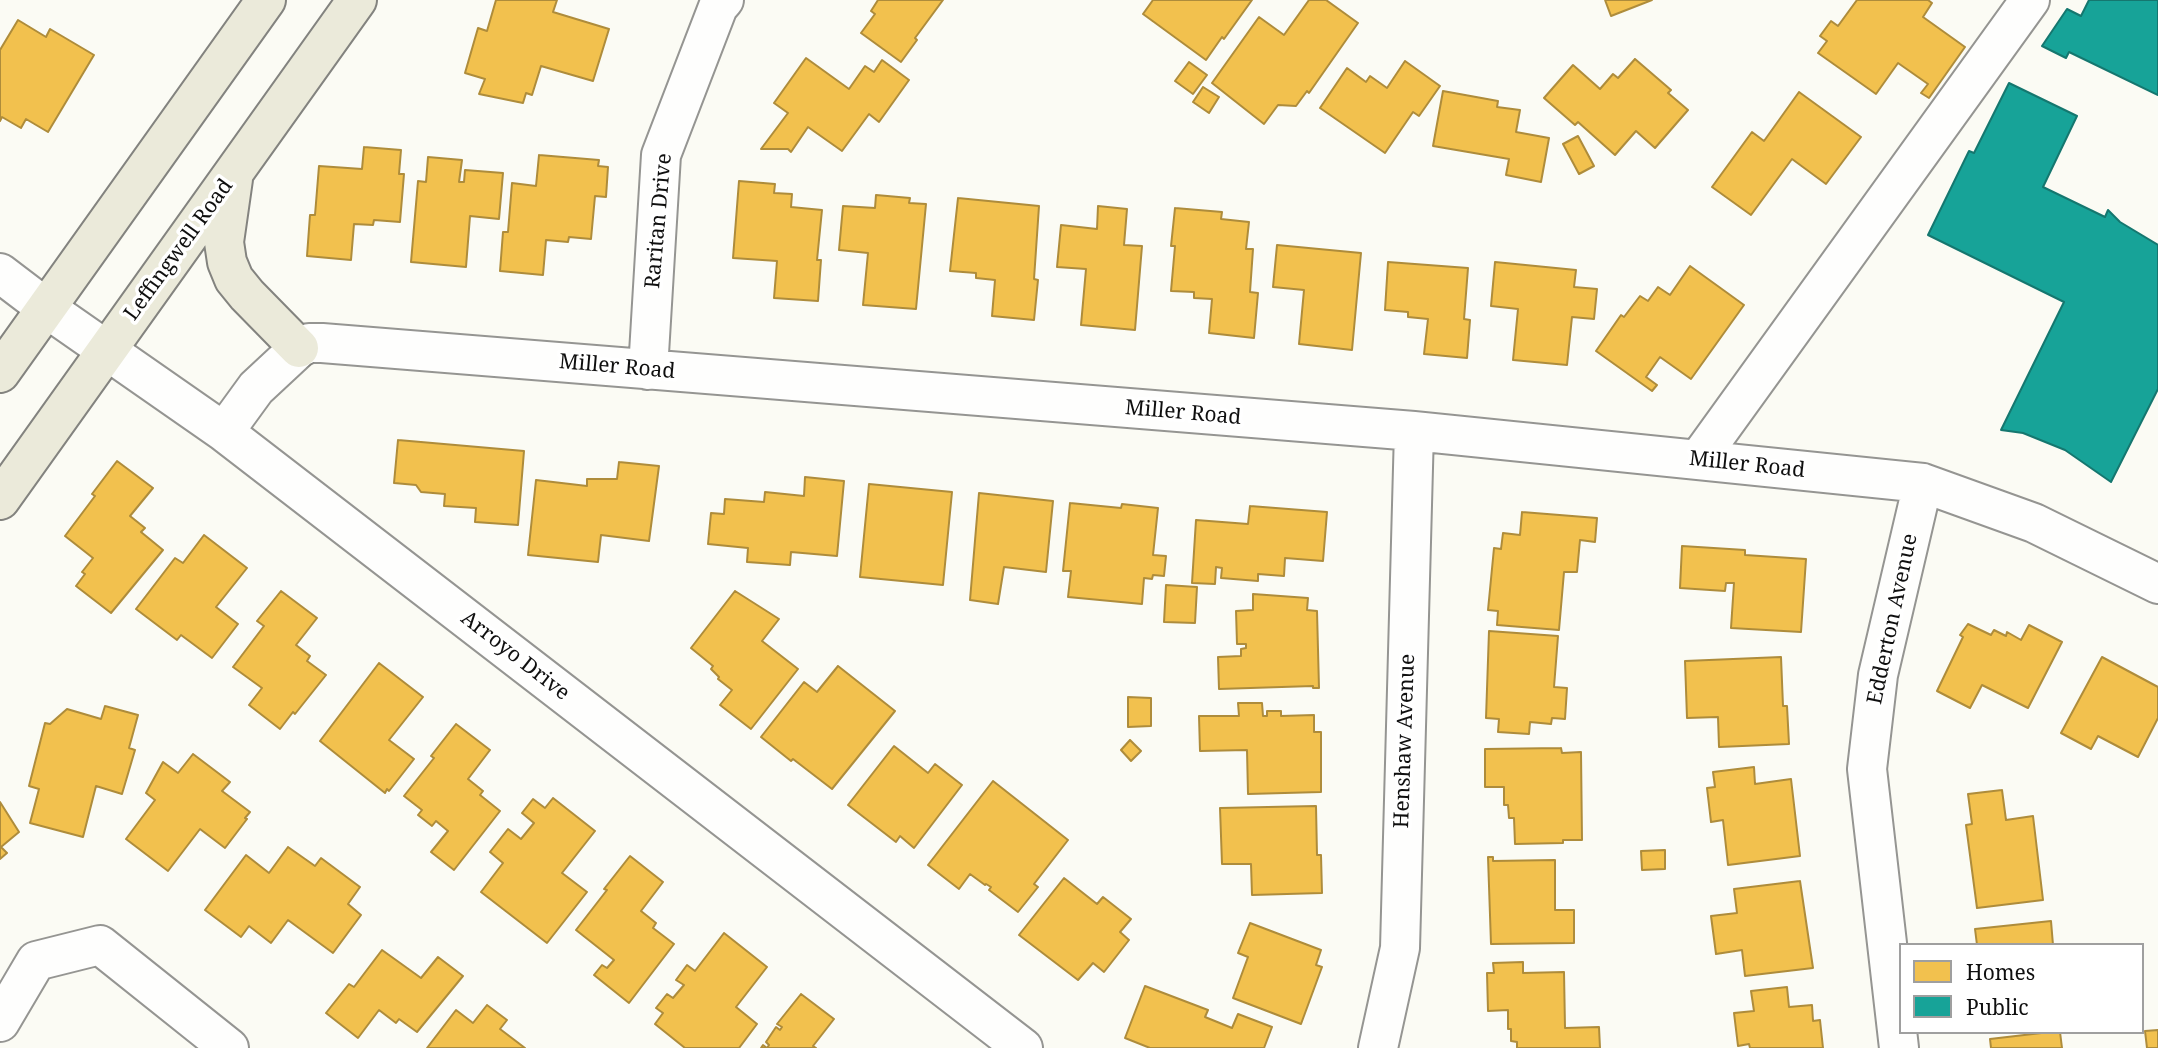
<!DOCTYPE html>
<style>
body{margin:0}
#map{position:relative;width:2158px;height:1048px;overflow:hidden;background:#fbfbf4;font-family:"Noto Serif",serif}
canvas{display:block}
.legend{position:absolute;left:1899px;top:943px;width:245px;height:91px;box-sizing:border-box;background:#fff;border:2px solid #9f9f9f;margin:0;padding:9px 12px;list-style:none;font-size:21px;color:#0f0f0f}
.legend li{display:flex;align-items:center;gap:14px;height:35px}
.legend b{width:35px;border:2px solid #9f9f9f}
</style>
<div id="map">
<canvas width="2158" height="1048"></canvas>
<ul class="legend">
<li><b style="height:19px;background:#f2c14e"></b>Homes</li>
<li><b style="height:19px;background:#17a398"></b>Public</li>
</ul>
</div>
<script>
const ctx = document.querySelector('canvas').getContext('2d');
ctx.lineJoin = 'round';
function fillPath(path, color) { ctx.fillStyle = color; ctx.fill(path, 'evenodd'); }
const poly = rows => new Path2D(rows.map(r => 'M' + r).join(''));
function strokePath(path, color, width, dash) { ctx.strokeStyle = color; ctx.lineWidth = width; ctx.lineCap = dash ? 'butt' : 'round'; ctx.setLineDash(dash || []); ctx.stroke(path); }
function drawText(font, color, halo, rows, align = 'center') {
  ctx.font = font + ' "Noto Serif",serif'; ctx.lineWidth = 7; ctx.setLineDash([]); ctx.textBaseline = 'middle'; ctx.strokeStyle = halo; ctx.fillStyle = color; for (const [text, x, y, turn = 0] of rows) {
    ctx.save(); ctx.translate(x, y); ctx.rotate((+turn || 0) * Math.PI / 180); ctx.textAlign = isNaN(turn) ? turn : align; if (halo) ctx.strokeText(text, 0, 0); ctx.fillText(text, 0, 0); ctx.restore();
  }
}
const homes = poly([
 [496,0,557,0,553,12,609,29,593,81,541,66,532,95,526,93,523,103,479,94,485,79,465,73,478,28,487,31,496,0],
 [878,0,943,0,915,38,917,40,901,62,861,33,875,14,871,11,878,0],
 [1153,0,1252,0,1224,39,1222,37,1206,60,1143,14,1153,0],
 [1309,0,1326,0,1358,23,1309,93,1307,91,1296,106,1278,105,1264,124,1212,83,1259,17,1284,35,1309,0],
 [1605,0,1652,0,1611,16,1605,0],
 [1857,0,1928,0,1932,3,1923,17,1965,47,1929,98,1921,93,1928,84,1898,63,1876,94,1818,53,1827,41,1820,36,1831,21,1838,26,1857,0],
 [18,20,46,37,50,29,94,55,48,132,26,119,21,128,2,117,0,121,0,50,18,20],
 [806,58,849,89,865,66,874,72,882,60,909,80,879,122,869,114,842,151,808,127,791,152,788,149,761,149,788,113,774,103,806,58],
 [1635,59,1671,90,1668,93,1688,110,1655,148,1636,131,1615,155,1578,122,1575,125,1544,98,1573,65,1600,89,1613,74,1618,78,1635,59],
 [1405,61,1440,86,1419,116,1413,112,1385,153,1320,108,1347,68,1366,82,1370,76,1387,88,1405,61],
 [1189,62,1207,75,1193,94,1175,81,1189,62],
 [1203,87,1219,97,1209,113,1193,102,1203,87],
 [1443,91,1498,101,1497,107,1520,110,1516,132,1549,138,1541,182,1506,175,1509,159,1433,146,1443,91],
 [1799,92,1861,137,1826,184,1792,159,1751,215,1712,187,1752,132,1764,141,1799,92],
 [1578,136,1594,166,1579,174,1563,144,1578,136],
 [364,147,401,150,399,174,404,174,400,222,374,220,373,225,354,224,351,260,307,256,310,215,315,215,319,166,362,169,364,147],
 [539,155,599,160,598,166,608,167,606,197,595,196,591,239,569,237,568,242,546,240,543,275,500,271,503,232,508,232,512,183,536,186,539,155],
 [428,157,462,160,459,182,464,182,465,170,503,173,499,219,470,216,466,267,411,262,418,181,426,182,428,157],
 [739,181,775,184,774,193,792,194,791,207,822,210,817,260,821,260,818,301,774,298,777,261,733,258,739,181],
 [876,195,910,198,909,203,926,204,916,309,863,305,868,253,839,250,843,206,875,208,876,195],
 [958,198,1039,206,1034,279,1038,280,1034,320,992,316,995,280,976,278,976,273,950,271,958,198],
 [1098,206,1127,209,1124,245,1142,246,1135,330,1081,325,1086,269,1057,267,1061,225,1097,229,1098,206],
 [1175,208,1222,212,1221,219,1249,222,1246,249,1253,249,1250,292,1258,293,1254,338,1209,333,1212,299,1194,298,1194,292,1171,291,1175,246,1171,246,1175,208],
 [1277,245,1361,253,1352,350,1299,344,1304,290,1273,287,1277,245],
 [1388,262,1468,268,1464,319,1470,320,1467,358,1424,354,1428,319,1408,317,1408,312,1385,310,1388,262],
 [1495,262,1576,270,1574,287,1597,289,1594,319,1572,317,1567,365,1513,360,1518,309,1491,306,1495,262],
 [1690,266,1744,305,1691,379,1660,357,1646,377,1657,385,1652,391,1596,351,1621,315,1624,317,1640,296,1648,301,1658,287,1670,295,1690,266],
 [398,440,524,451,518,525,475,522,476,508,444,506,445,494,421,492,416,485,394,483,398,440],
 [117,461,153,488,130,516,145,528,141,532,163,550,111,613,76,586,85,574,82,572,93,558,65,536,95,496,92,494,117,461],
 [619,462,659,466,649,541,601,535,598,562,528,555,536,480,587,486,587,479,617,479,619,462],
 [805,477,844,481,837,556,791,552,790,565,747,562,748,548,708,544,711,513,724,514,725,499,764,502,765,492,804,496,805,477],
 [869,484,952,492,943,585,860,577,869,484],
 [979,493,1053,501,1046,572,1004,567,998,604,970,600,979,493],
 [1070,503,1121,508,1122,504,1158,508,1153,555,1166,556,1164,576,1153,575,1152,579,1144,578,1142,604,1068,597,1071,571,1063,571,1070,503],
 [1250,506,1327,512,1323,561,1285,558,1284,576,1258,574,1258,581,1221,578,1222,568,1216,567,1215,584,1192,583,1196,520,1248,524,1250,506],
 [1522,512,1597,518,1595,542,1580,540,1577,572,1564,572,1559,630,1497,625,1498,611,1488,610,1494,548,1501,549,1503,533,1520,535,1522,512],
 [204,535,247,568,216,607,238,624,212,658,181,635,177,640,136,609,175,558,183,563,204,535],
 [1682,546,1745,550,1745,555,1806,559,1801,632,1731,628,1734,583,1726,583,1725,591,1680,588,1682,546],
 [1166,585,1197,587,1195,623,1164,622,1166,585],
 [281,591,317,618,296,645,310,656,307,661,326,675,295,714,293,712,280,729,249,705,262,688,233,667,264,626,257,621,281,591],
 [735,591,779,619,762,641,798,669,751,729,720,705,732,690,718,679,719,677,711,669,713,666,691,648,735,591],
 [1253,594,1308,598,1307,610,1317,611,1319,688,1313,688,1313,686,1219,689,1218,657,1241,656,1241,649,1246,648,1246,644,1237,644,1236,611,1253,610,1253,594],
 [1968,624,1991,635,1994,630,2006,636,2007,632,2021,640,2029,625,2062,642,2028,708,1982,685,1970,708,1937,691,1963,637,1960,635,1968,624],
 [1489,631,1558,636,1554,687,1567,688,1565,719,1552,718,1551,724,1530,722,1529,734,1498,732,1499,719,1486,718,1489,631],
 [1781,657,1783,706,1787,706,1789,744,1719,747,1718,717,1687,718,1685,661,1781,657],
 [2102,657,2158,687,2158,718,2138,757,2098,736,2091,749,2061,733,2102,657],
 [379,663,423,697,389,740,414,759,389,791,387,789,385,793,320,741,379,663],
 [838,666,895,711,832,789,793,759,791,761,761,737,804,682,817,692,838,666],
 [1128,697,1151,698,1151,726,1128,727,1128,697],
 [1238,703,1262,703,1263,716,1267,716,1267,711,1281,711,1281,716,1314,715,1314,732,1321,732,1321,792,1248,794,1247,750,1200,751,1199,716,1239,716,1238,703],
 [105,706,138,715,129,748,135,750,122,794,96,786,83,837,30,823,39,789,29,786,45,723,50,724,67,709,101,719,105,706],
 [456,724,490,750,468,779,483,791,480,795,500,811,454,870,431,852,448,831,436,821,432,826,418,815,422,810,404,796,434,758,431,756,456,724],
 [1130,740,1141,751,1131,761,1121,750,1130,740],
 [894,746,928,773,935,764,962,785,914,848,900,836,896,842,848,805,894,746],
 [1561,748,1562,753,1581,752,1582,840,1563,840,1563,843,1515,844,1514,818,1509,818,1508,805,1504,805,1504,787,1485,787,1485,749,1561,748],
 [193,754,230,782,222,791,250,812,245,818,247,819,225,848,200,829,168,871,126,839,155,800,146,793,163,762,178,773,193,754],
 [1754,767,1755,784,1791,779,1800,856,1728,865,1723,820,1711,822,1707,788,1715,787,1713,772,1754,767],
 [993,781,1068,840,1034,884,1038,887,1018,912,989,890,991,887,986,884,985,885,970,874,959,889,928,865,993,781],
 [2002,790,2006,820,2033,816,2043,900,1977,908,1966,825,1972,824,1968,794,2002,790],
 [553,798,595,831,562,873,587,892,547,943,481,892,503,863,490,852,508,829,521,839,534,823,522,813,533,799,545,808,553,798],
 [0,802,19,832,1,847,7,853,0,859,0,802],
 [1316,806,1317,855,1321,855,1322,893,1252,895,1251,864,1222,864,1220,808,1316,806],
 [288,847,315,866,321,858,360,887,348,904,361,915,333,953,288,920,271,943,249,926,241,937,205,910,246,855,269,873,288,847],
 [1665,850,1665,869,1642,870,1641,851,1665,850],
 [630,856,663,882,641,911,656,923,653,928,674,944,629,1003,594,975,602,965,607,968,614,960,576,930,607,890,604,889,630,856],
 [1488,857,1493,857,1493,861,1555,860,1555,910,1574,910,1574,943,1491,944,1488,857],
 [1064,878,1097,904,1103,897,1131,919,1120,932,1129,940,1104,972,1093,963,1078,980,1019,935,1064,878],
 [1800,881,1813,968,1745,976,1742,950,1716,954,1711,916,1737,913,1734,889,1800,881],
 [2051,921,2053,945,1977,945,1975,929,2051,921],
 [1250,923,1321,950,1316,965,1322,967,1301,1024,1233,998,1248,957,1238,953,1250,923],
 [724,933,767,967,736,1007,757,1024,739,1048,685,1048,655,1024,663,1013,656,1008,667,994,673,998,684,985,676,980,687,965,695,971,724,933],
 [382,950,421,978,438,957,463,976,417,1032,399,1019,396,1023,379,1010,358,1038,326,1013,349,984,354,987,382,950],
 [1523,962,1523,973,1564,972,1565,1028,1599,1027,1600,1048,1517,1048,1517,1042,1511,1041,1511,1029,1508,1029,1508,1010,1488,1011,1487,973,1494,973,1493,963,1523,962],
 [1145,986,1208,1010,1205,1017,1232,1028,1238,1014,1272,1027,1264,1048,1150,1048,1125,1038,1145,986],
 [1787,987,1789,1007,1812,1005,1813,1021,1820,1020,1823,1048,1750,1048,1749,1044,1738,1046,1734,1013,1754,1011,1751,991,1787,987],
 [801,994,834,1019,813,1046,816,1048,761,1048,763,1045,767,1048,769,1045,766,1042,776,1027,780,1030,782,1027,777,1024,801,994],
 [487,1005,507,1020,500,1029,525,1048,427,1048,456,1010,473,1023,487,1005],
 [2158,1030,2158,1048,2147,1048,2145,1031,2158,1030],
 [2050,1032,2060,1032,2062,1048,1991,1048,1990,1039,2050,1032]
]);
fillPath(homes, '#f2c14e');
strokePath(homes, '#ae8c3b', 2);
const public = poly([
 [2089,0,2158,0,2158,95,2069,52,2066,58,2042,46,2067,9,2081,16,2089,0],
 [2009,83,2077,116,2043,187,2105,217,2108,210,2120,222,2158,245,2158,389,2111,482,2065,450,2023,433,2001,430,2064,302,1928,235,1969,151,1974,153,2009,83]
]);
fillPath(public, '#17a398');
strokePath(public, '#15776f', 2);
const minor = poly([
 [0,273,46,308,224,432,1023,1048],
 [648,370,661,155,718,7,724,0],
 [224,432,256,388,299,348,309,343,322,343,1414,431,1923,483,2034,523,2158,584],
 [1698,460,2030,0],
 [0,1022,36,961,100,945,229,1048],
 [1378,1048,1400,948,1414,431],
 [1899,1048,1867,769,1878,675,1923,483]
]);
const major = poly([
 [233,179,224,242,227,262,234,279,247,295,299,348],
 [0,373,266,0],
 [0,500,357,0]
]);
strokePath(minor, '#959592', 42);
strokePath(major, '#83837f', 42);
strokePath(minor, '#fefefd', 38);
strokePath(major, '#ebeada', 38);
drawText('21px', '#0f0f0f', '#fff', [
 ["Raritan Drive",659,221,-85],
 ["Leffingwell Road",179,250,-54],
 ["Miller Road",617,367,5],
 ["Miller Road",1183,413,5],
 ["Miller Road",1747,465,6],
 ["Edderton Avenue",1893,619,-78],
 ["Arroyo Drive",515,656,38],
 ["Henshaw Avenue",1405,741,-88]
]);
</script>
